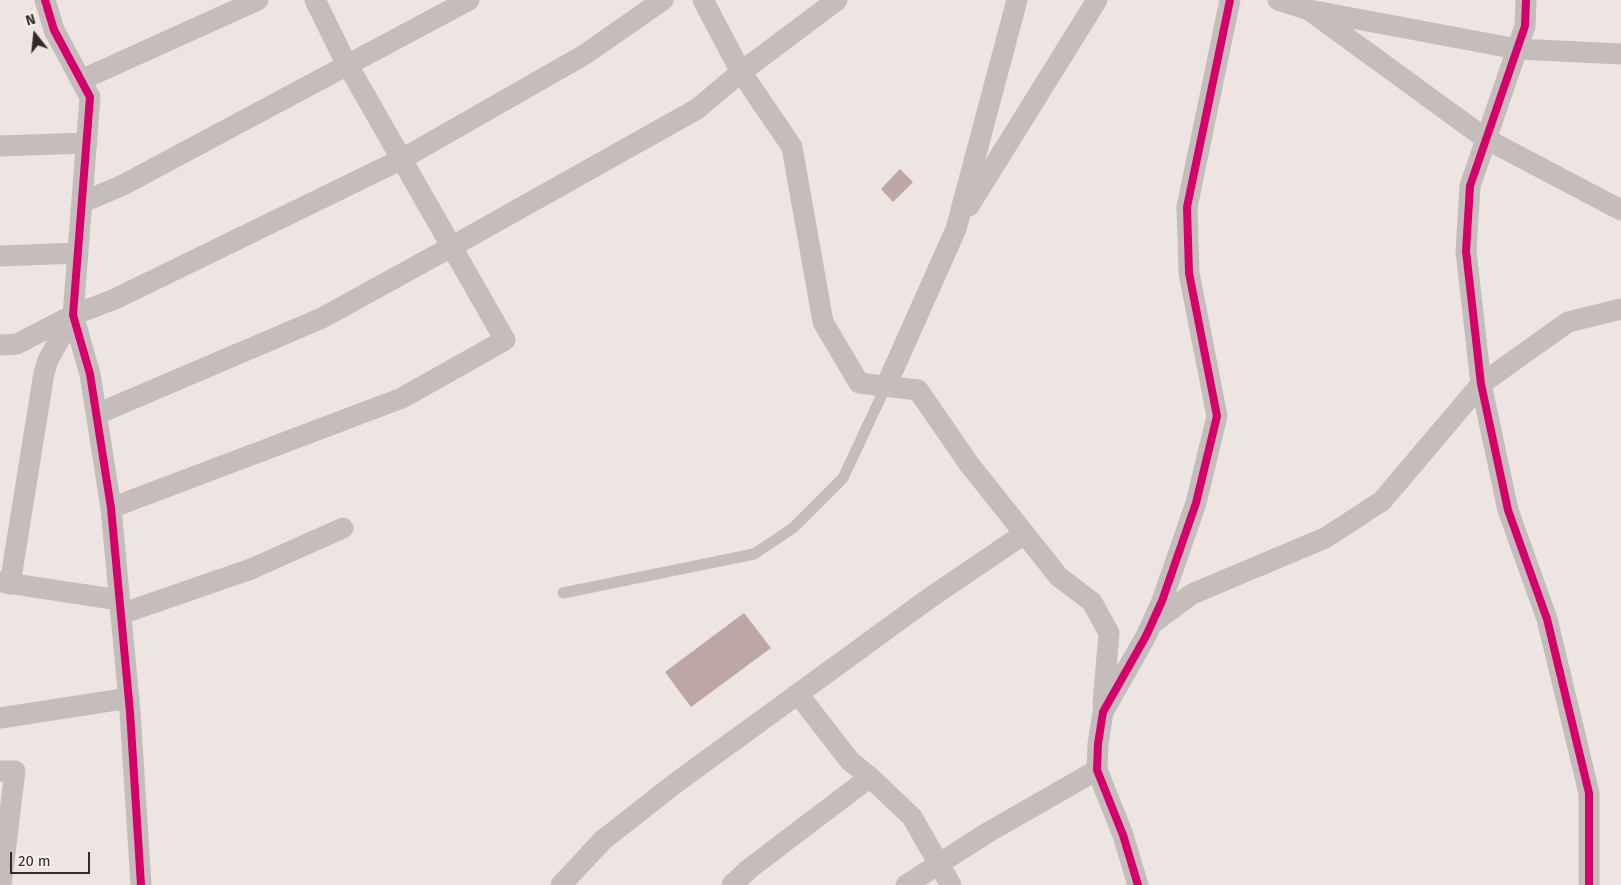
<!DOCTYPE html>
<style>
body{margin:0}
#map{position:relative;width:1621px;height:885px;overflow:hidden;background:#ece5e2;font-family:"Fira Sans",sans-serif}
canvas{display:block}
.north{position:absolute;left:10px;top:10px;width:50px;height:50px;-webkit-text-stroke:4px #f8eeea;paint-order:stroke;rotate:344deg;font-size:14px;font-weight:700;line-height:20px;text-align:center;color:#352a29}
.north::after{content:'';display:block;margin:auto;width:18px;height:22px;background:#352a29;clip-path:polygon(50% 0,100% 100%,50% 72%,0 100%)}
.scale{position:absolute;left:10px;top:852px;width:80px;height:22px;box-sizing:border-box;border:2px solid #352a29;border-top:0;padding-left:6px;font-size:15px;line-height:18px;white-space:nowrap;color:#352a29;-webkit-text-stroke:4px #f8eeea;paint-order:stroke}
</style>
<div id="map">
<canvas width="1621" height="885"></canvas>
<div class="north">N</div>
<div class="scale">20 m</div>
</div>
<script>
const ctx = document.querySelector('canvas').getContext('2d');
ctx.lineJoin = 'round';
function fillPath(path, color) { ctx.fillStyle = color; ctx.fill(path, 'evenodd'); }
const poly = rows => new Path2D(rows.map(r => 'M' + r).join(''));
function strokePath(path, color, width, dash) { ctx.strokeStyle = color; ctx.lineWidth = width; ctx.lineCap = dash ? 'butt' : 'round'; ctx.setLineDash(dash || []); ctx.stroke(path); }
fillPath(poly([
 [900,169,913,182,893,202,881,189],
 [744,613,771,648,691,707,665,672]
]), '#bea6a5');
strokePath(poly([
 [563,593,754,554,793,528,843,478,886,386]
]), '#c5bdbb', 11);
strokePath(poly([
 [45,0,54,30,90,97,73,315,90,374,111,508,130,712,141,885],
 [703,0,741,72,792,147,823,322,859,383,918,390,969,464,1059,577,1092,602,1109,633,1103,704],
 [1278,0,1309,10,1517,49,1621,54],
 [1526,0,1525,26,1470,186,1466,251,1481,384,1508,510,1547,619,1589,793,1589,885],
 [1309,10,1486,139,1621,210],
 [81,80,258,0],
 [0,146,87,143],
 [83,202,123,185,469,0],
 [969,206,1097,0],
 [0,256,78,253],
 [0,345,17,344,73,315,115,299,402,159,584,55,663,0],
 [886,386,956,229,1017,0],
 [97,414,322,318,451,247,697,109,741,72,837,0],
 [111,508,402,398,505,340,342,55,315,0],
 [0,582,119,600],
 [10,584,44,373,48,360,73,315],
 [121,614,251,569,343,528],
 [1154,622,1192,594,1325,538,1382,501,1481,384,1568,322,1621,309],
 [798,694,850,761,872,779,912,817,951,885],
 [0,718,129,698],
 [0,771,15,771,1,885],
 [561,885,603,840,677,782,931,597,1024,534],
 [732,885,749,869,870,777],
 [906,885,987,833,1097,770],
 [1138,885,1123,835,1097,770,1098,744,1103,712,1146,636,1162,601,1196,503,1217,416,1189,273,1187,207,1230,0]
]), '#c5bdbb', 21);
strokePath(poly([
 [45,0,54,30,90,97,73,315,90,374,111,508,130,712,141,885],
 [1526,0,1525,26,1470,186,1466,251,1481,384,1508,510,1547,619,1589,793,1589,885],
 [1138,885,1123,835,1097,770,1098,744,1103,712,1146,636,1162,601,1196,503,1217,416,1189,273,1187,207,1230,0]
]), '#d6006c', 8);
</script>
